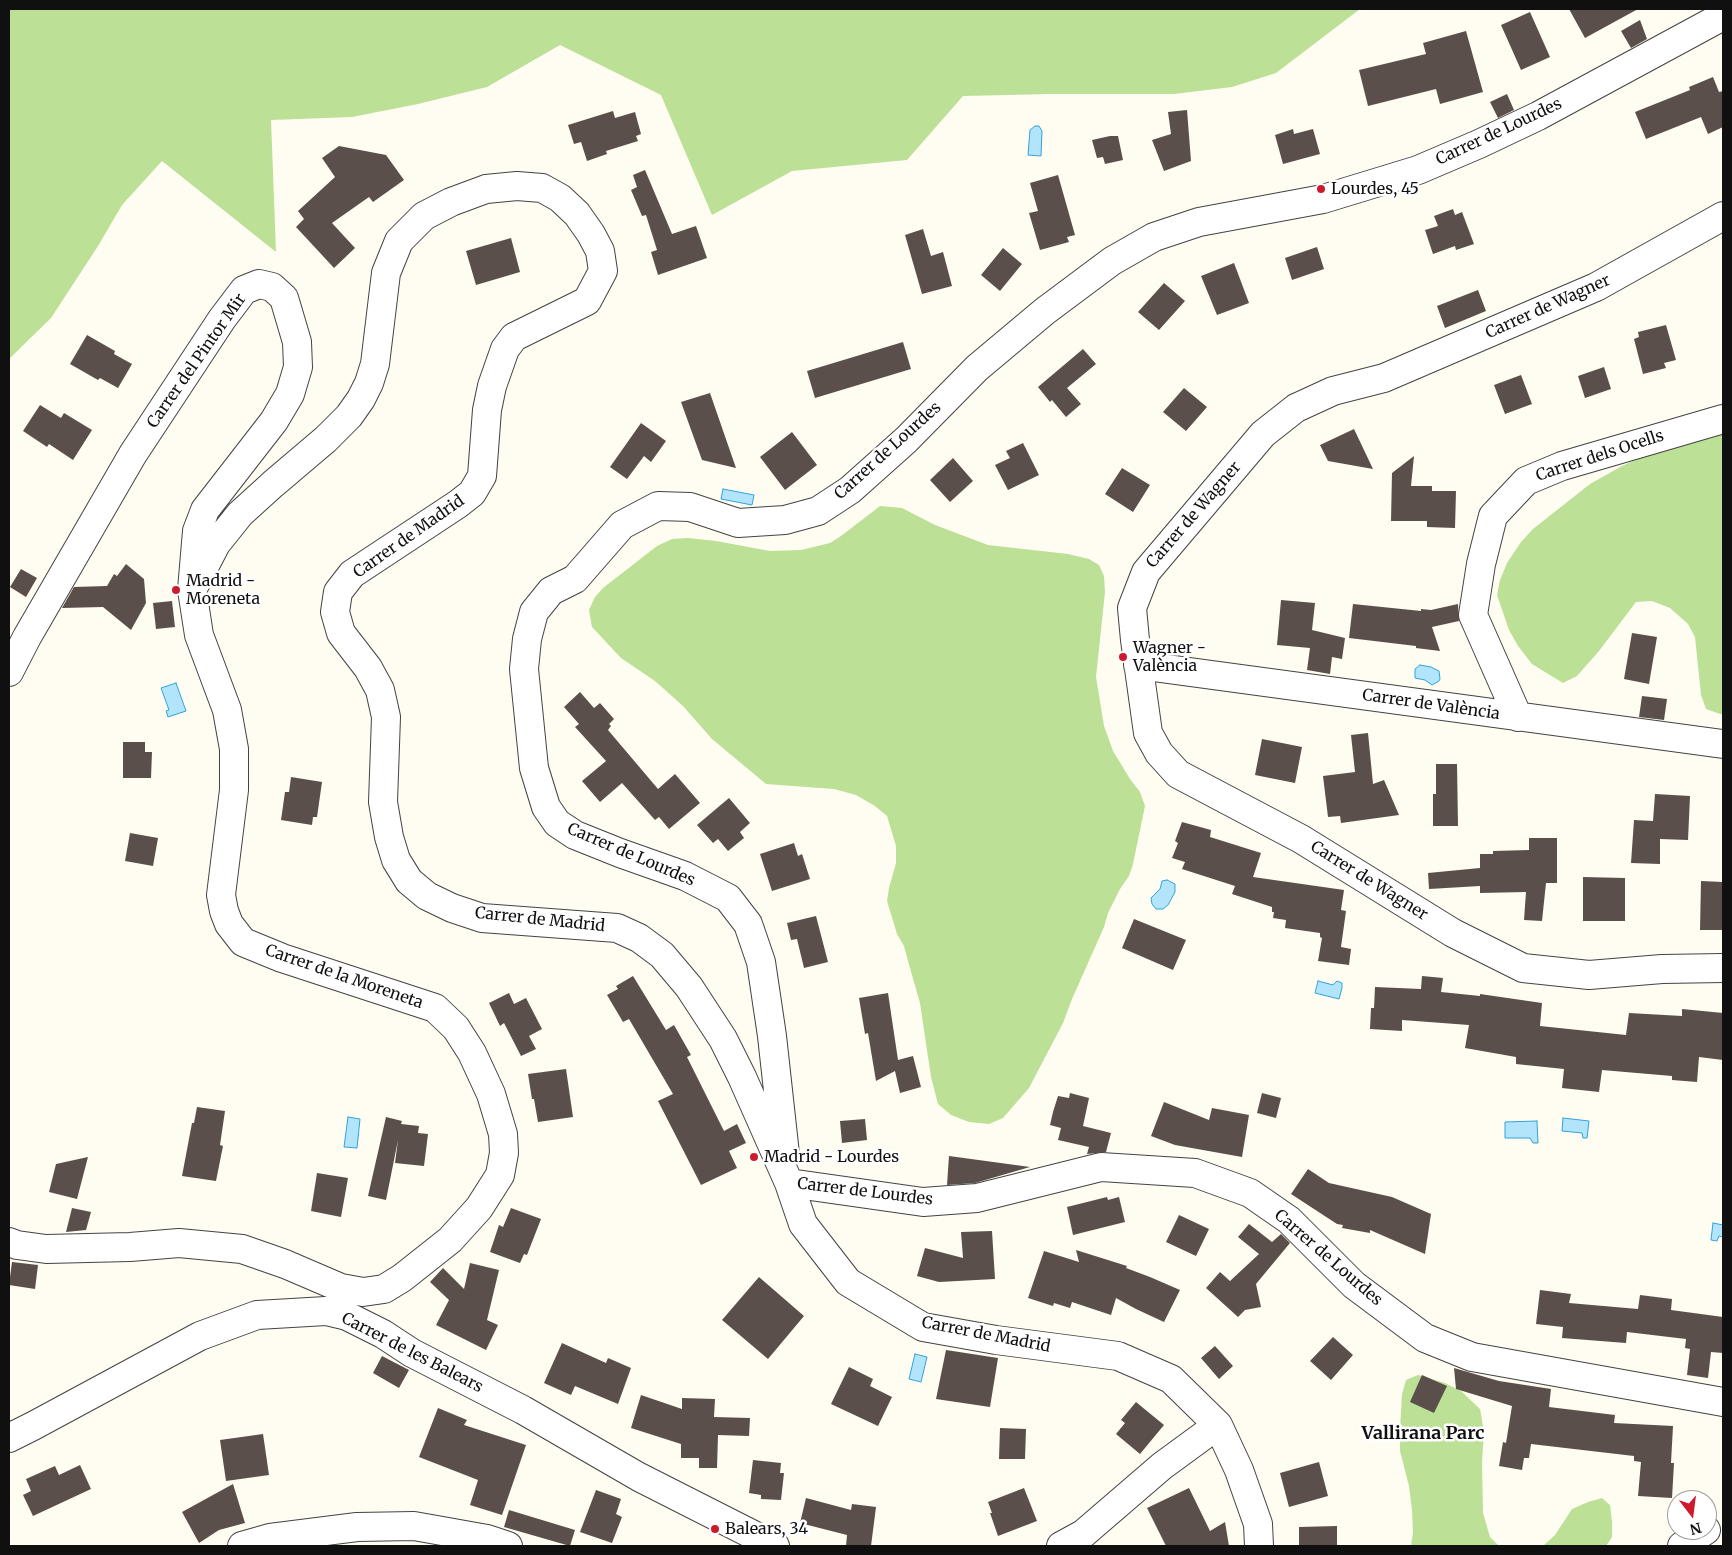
<!DOCTYPE html>
<meta charset="utf-8">
<style>
body{margin:0}
#map{position:relative;width:1732px;height:1555px;overflow:hidden;background:#fffcf2;font-family:Merriweather,serif}
canvas{display:block}
.frame{position:absolute;inset:0;border:10px solid #101010;pointer-events:none}
.north{position:absolute;left:1667px;top:1490px;width:50px;height:50px;box-sizing:border-box;background:#fff;border:1px solid #9f9f9f;border-radius:50%;rotate:165deg;font-size:14px;font-weight:700;line-height:20px;text-align:center;color:#101010}
.north::after{content:'';display:block;margin:auto;width:18px;height:22px;background:#cd1a2f;clip-path:polygon(50% 0,100% 100%,50% 72%,0 100%)}
</style>
<div id="map">
<canvas width="1732" height="1555"></canvas>
<div class="frame"></div>
<div class="north">N</div>
</div>
<script>
const ctx = document.querySelector('canvas').getContext('2d');
ctx.lineJoin = 'round';
function fillPath(path, color) { ctx.fillStyle = color; ctx.fill(path, 'evenodd'); }
const poly = rows => new Path2D(rows.map(r => 'M' + r).join(''));
function strokePath(path, color, width, dash) { ctx.strokeStyle = color; ctx.lineWidth = width; ctx.lineCap = dash ? 'butt' : 'round'; ctx.setLineDash(dash || []); ctx.stroke(path); }
function drawText(font, color, halo, rows, align = 'center') {
  ctx.font = font + ' Merriweather,serif'; ctx.lineWidth = 5; ctx.setLineDash([]); ctx.textBaseline = 'middle'; ctx.strokeStyle = halo; ctx.fillStyle = color; for (const [text, x, y, turn = 0] of rows) {
    ctx.save(); ctx.translate(x, y); ctx.rotate((+turn || 0) * Math.PI / 180); ctx.textAlign = isNaN(turn) ? turn : align; if (halo) ctx.strokeText(text, 0, 0); ctx.fillText(text, 0, 0); ctx.restore();
  }
}
fillPath(poly([
 [9,9,1360,9,1276,73,1232,87,1174,94,1050,94,963,96,907,160,792,171,712,215,661,95,560,45,487,87,418,104,352,117,271,120,276,252,162,161,122,205,98,246,51,318,9,359],
 [1723,430,1723,715,1706,709,1701,695,1695,637,1688,624,1670,608,1652,601,1636,602,1599,651,1577,676,1563,683,1532,664,1518,646,1509,630,1497,595,1500,580,1507,563,1521,542,1533,529,1590,484,1622,466,1664,447],
 [880,506,902,508,935,525,988,545,1068,554,1089,559,1099,565,1104,576,1105,592,1096,677,1104,726,1113,751,1130,779,1140,792,1145,806,1133,864,1129,876,1120,889,1108,913,1104,927,1072,999,1063,1023,1029,1088,1003,1118,989,1124,969,1122,951,1115,938,1104,931,1077,920,1003,908,961,904,946,897,934,887,901,889,888,896,863,896,846,887,816,875,806,856,795,834,789,766,784,712,739,683,706,655,681,621,658,592,627,589,610,595,597,603,588,657,546,672,539,688,538,716,541,770,551,801,550,830,543,841,536],
 [1418,1375,1445,1383,1461,1391,1480,1409,1484,1432,1482,1462,1483,1513,1490,1537,1499,1546,1411,1546,1413,1532,1412,1510,1409,1486,1400,1451,1400,1429,1402,1394,1406,1380],
 [1602,1498,1610,1505,1612,1522,1612,1537,1606,1546,1543,1546,1555,1535,1572,1509,1588,1502]
]), '#bce095');
const water = poly([
 [1035,126,1039,126,1042,131,1041,156,1028,155,1030,130,1035,126],
 [723,489,754,495,752,505,721,499,723,489],
 [1420,665,1431,667,1439,671,1440,679,1439,681,1432,685,1425,680,1415,678,1415,669,1420,665],
 [176,683,186,711,168,717,166,711,169,710,161,688,176,683],
 [1167,880,1175,884,1175,892,1168,905,1163,909,1156,909,1152,904,1151,898,1160,889,1162,881,1167,880],
 [1318,981,1333,985,1337,981,1342,983,1342,988,1339,999,1315,993,1318,981],
 [348,1117,360,1119,357,1148,344,1147,348,1117],
 [1563,1118,1589,1121,1587,1138,1583,1138,1582,1133,1562,1131,1563,1118],
 [1537,1121,1538,1143,1533,1143,1530,1138,1505,1138,1505,1122,1537,1121],
 [1713,1223,1723,1225,1723,1237,1719,1236,1717,1241,1711,1240,1713,1223],
 [915,1354,927,1357,921,1382,909,1379,915,1354]
]);
fillPath(water, '#b2e5fc');
strokePath(water, '#32a3d9', 1);
fillPath(poly([
 [1569,9,1638,9,1585,38],
 [1530,12,1550,57,1521,70,1501,25],
 [1640,20,1647,39,1631,48,1621,31],
 [1466,31,1483,92,1440,104,1436,89,1368,106,1359,70,1426,54,1423,43],
 [1713,77,1719,92,1723,91,1723,127,1708,134,1701,117,1646,139,1635,112,1690,90,1689,87],
 [1507,94,1514,110,1498,118,1490,102],
 [1187,110,1191,161,1164,171,1152,140,1171,134,1168,112],
 [613,111,615,118,635,112,641,134,636,136,638,141,606,151,607,154,587,161,581,142,574,144,568,125],
 [1293,129,1294,134,1313,129,1320,154,1283,164,1275,135],
 [1110,136,1118,136,1123,160,1105,164,1103,157,1097,158,1092,140],
 [339,146,386,155,404,180,373,202,369,197,332,223,355,248,334,268,296,227,304,219,298,211,335,177,322,158],
 [645,170,672,234,696,226,707,258,658,275,651,252,657,250,646,215,642,216,631,190,637,187,633,175],
 [1058,175,1075,235,1067,237,1069,242,1040,250,1029,213,1038,211,1030,183],
 [1453,209,1455,215,1462,212,1474,244,1456,250,1455,246,1433,254,1425,230,1438,226,1434,216],
 [923,229,931,256,943,252,952,286,922,294,905,235],
 [511,238,520,272,476,285,466,251],
 [1317,247,1324,269,1292,280,1285,258],
 [1003,248,1022,264,1000,291,981,275],
 [1234,263,1249,303,1217,315,1201,276],
 [1164,283,1185,301,1159,330,1138,312],
 [1478,290,1486,311,1445,328,1437,306],
 [1666,325,1676,360,1664,363,1666,368,1643,374,1634,339,1639,337,1638,332],
 [87,335,115,351,114,354,132,364,118,388,100,378,98,380,70,364],
 [903,342,911,369,815,398,807,371],
 [1083,349,1096,364,1067,388,1081,404,1066,417,1052,400,1050,402,1038,387],
 [1604,367,1611,389,1585,398,1578,376],
 [1521,375,1532,404,1505,414,1494,385],
 [1184,388,1207,407,1186,431,1163,412],
 [710,393,728,445,736,468,702,460,694,438,681,402],
 [40,405,61,418,64,413,92,430,73,460,49,444,47,447,23,431],
 [641,423,666,441,651,462,644,456,627,479,610,467],
 [1354,429,1373,469,1328,461,1320,445],
 [792,432,817,465,785,490,760,457],
 [1023,443,1039,475,1008,490,995,465,1010,458,1006,451],
 [1414,456,1411,486,1432,486,1432,491,1456,491,1455,528,1427,527,1427,521,1391,521,1392,473],
 [953,458,973,481,950,502,930,480],
 [1122,468,1150,485,1133,512,1105,494],
 [126,564,144,579,146,603,131,630,103,607,62,608,74,587,107,586,114,574,117,576],
 [21,569,37,578,26,597,10,587],
 [1281,600,1315,603,1312,630,1345,638,1342,659,1332,657,1330,674,1307,670,1310,648,1277,645],
 [172,601,175,627,156,629,153,603],
 [1353,604,1421,611,1421,609,1431,610,1458,604,1459,621,1432,627,1440,651,1416,648,1416,646,1349,638],
 [1632,633,1657,637,1649,684,1624,679],
 [580,692,594,708,600,703,614,719,609,724,611,726,608,730,658,789,675,774,700,803,669,829,659,817,655,820,622,783,600,802,582,781,606,761,575,727,579,724,564,707],
 [1642,696,1667,699,1664,720,1639,717],
 [1368,733,1373,784,1384,780,1399,815,1341,823,1340,816,1328,817,1323,776,1355,772,1351,735],
 [1262,739,1302,747,1295,783,1255,775],
 [123,742,145,742,145,752,152,752,151,778,123,778],
 [1436,764,1457,764,1458,826,1433,826,1433,794,1436,794],
 [291,777,322,782,317,817,313,817,312,825,281,820,285,792,289,792],
 [1655,794,1690,796,1688,840,1660,839,1660,864,1631,863,1634,820,1653,821],
 [729,798,750,823,740,832,744,838,728,851,718,839,713,843,697,825],
 [1182,822,1211,830,1210,837,1261,853,1253,877,1344,890,1341,910,1346,911,1341,947,1351,949,1349,965,1318,961,1322,938,1320,937,1320,933,1285,928,1286,920,1273,918,1274,912,1272,912,1272,907,1232,894,1235,886,1182,869,1185,862,1172,858,1178,843,1175,841],
 [130,833,158,838,153,866,125,861],
 [1529,838,1557,838,1557,883,1546,883,1542,921,1524,920,1526,892,1480,893,1480,886,1429,889,1428,873,1480,868,1480,854,1493,854,1493,851,1529,850],
 [794,843,798,856,802,854,810,879,772,891,760,854],
 [1583,877,1625,878,1625,921,1583,921],
 [1701,881,1723,882,1723,930,1700,930],
 [816,916,828,962,804,968,797,939,791,940,787,923],
 [1134,919,1186,940,1173,970,1122,948],
 [633,976,666,1030,674,1025,691,1055,687,1057,724,1131,737,1124,746,1143,729,1151,737,1168,701,1185,658,1101,673,1094,629,1019,623,1022,607,995,618,989,616,986],
 [1422,976,1443,978,1441,992,1480,996,1480,994,1542,1003,1540,1026,1626,1035,1629,1013,1682,1016,1682,1009,1723,1013,1723,1060,1699,1057,1697,1082,1672,1080,1672,1076,1602,1070,1599,1092,1562,1088,1564,1069,1516,1064,1516,1057,1465,1048,1469,1025,1402,1020,1402,1031,1370,1029,1371,1008,1374,1008,1375,987,1421,989],
 [509,993,514,1004,526,998,542,1029,529,1036,536,1049,521,1056,504,1023,500,1026,489,1003],
 [888,993,898,1060,913,1056,921,1087,900,1093,895,1071,876,1081,868,1033,865,1034,859,998],
 [566,1069,573,1117,538,1122,534,1099,532,1099,528,1074],
 [1070,1093,1089,1098,1083,1126,1111,1133,1106,1152,1087,1154,1089,1147,1058,1140,1061,1128,1050,1125,1053,1112,1058,1096,1069,1098],
 [1262,1093,1281,1098,1276,1118,1257,1113],
 [1164,1102,1209,1120,1212,1108,1249,1115,1242,1157,1175,1145,1151,1136],
 [197,1107,225,1111,220,1145,223,1146,216,1181,182,1176,192,1123,194,1123],
 [386,1117,402,1121,401,1124,419,1126,418,1133,428,1134,424,1166,395,1163,398,1140,386,1200,368,1196],
 [865,1119,867,1140,842,1143,840,1121],
 [949,1156,1030,1167,975,1183,947,1185],
 [88,1157,77,1199,49,1192,56,1164],
 [1308,1169,1329,1183,1392,1197,1431,1214,1425,1254,1370,1230,1370,1233,1342,1228,1343,1225,1337,1224,1291,1194],
 [317,1173,348,1178,341,1217,311,1211],
 [1107,1197,1108,1200,1119,1197,1125,1222,1073,1235,1067,1207],
 [72,1208,91,1212,86,1230,66,1232],
 [511,1208,541,1219,527,1255,524,1254,520,1263,490,1252,499,1225,503,1227],
 [1179,1215,1209,1229,1196,1256,1166,1242],
 [1249,1224,1272,1242,1281,1234,1290,1243,1256,1284,1261,1307,1245,1310,1238,1317,1206,1288,1220,1272,1230,1281,1259,1254,1238,1237],
 [992,1231,995,1279,939,1282,917,1276,925,1248,963,1258,961,1232],
 [1076,1250,1127,1266,1126,1268,1150,1277,1180,1290,1164,1322,1136,1309,1116,1298,1111,1315,1072,1302,1070,1308,1054,1303,1053,1306,1028,1298,1044,1251,1079,1262],
 [12,1262,38,1265,35,1289,9,1285],
 [470,1263,499,1270,487,1320,498,1325,486,1350,436,1325,449,1300,430,1282,443,1268,464,1289],
 [759,1277,804,1316,768,1359,722,1320],
 [1540,1290,1571,1294,1569,1303,1638,1309,1640,1295,1672,1299,1671,1310,1723,1317,1723,1353,1711,1352,1708,1378,1687,1375,1690,1349,1685,1348,1686,1339,1627,1332,1626,1343,1562,1338,1563,1327,1536,1324],
 [1333,1337,1353,1355,1331,1380,1310,1361],
 [562,1343,606,1363,608,1358,631,1368,618,1404,575,1386,571,1395,544,1383],
 [1215,1346,1233,1366,1219,1379,1201,1358],
 [946,1350,998,1358,990,1407,936,1399],
 [382,1356,409,1370,399,1388,373,1373],
 [849,1367,873,1379,870,1386,892,1397,878,1426,831,1404],
 [1454,1368,1499,1381,1551,1389,1549,1407,1615,1415,1614,1423,1673,1426,1671,1463,1674,1463,1672,1498,1638,1496,1641,1462,1634,1461,1634,1456,1531,1444,1529,1458,1524,1458,1522,1470,1499,1466,1503,1442,1506,1443,1512,1406,1456,1389],
 [1422,1375,1447,1386,1434,1413,1410,1402],
 [641,1395,682,1409,682,1398,715,1399,714,1417,750,1418,749,1436,718,1435,717,1468,699,1468,699,1458,681,1458,681,1444,631,1428],
 [1136,1402,1164,1425,1140,1454,1116,1434,1125,1423,1121,1420],
 [438,1408,467,1420,464,1425,526,1445,502,1515,470,1505,478,1480,419,1457],
 [1000,1428,1026,1429,1025,1459,999,1459],
 [263,1434,269,1475,226,1481,220,1440],
 [753,1460,781,1463,780,1473,784,1473,781,1500,761,1499,761,1495,749,1493],
 [1319,1462,1328,1496,1289,1507,1280,1473],
 [80,1465,91,1489,33,1516,23,1495,31,1491,26,1479,55,1466,59,1475],
 [233,1484,245,1523,219,1530,199,1543,182,1512],
 [1024,1488,1037,1521,998,1536,990,1513,992,1513,988,1502],
 [1189,1488,1210,1531,1225,1522,1229,1546,1166,1546,1147,1508],
 [596,1490,621,1499,616,1514,622,1517,612,1543,580,1532],
 [806,1498,851,1510,852,1504,876,1507,871,1546,846,1546,847,1535,800,1523],
 [509,1510,575,1530,570,1546,504,1527],
 [1337,1526,1337,1546,1299,1546,1299,1527]
]), '#5a4f4b');
const minor = poly([
 [1723,216,1596,287,1384,378,1333,391,1296,408,1263,434,1146,572,1132,608,1135,640,1148,733,1159,753,1178,774,1301,839,1453,933,1523,968,1589,975,1662,969,1723,968],
 [192,590,216,544,240,514,273,484,326,439,349,416,361,399,369,383,375,364,386,273,399,241,424,216,451,202,486,189,517,186,542,188,560,198,577,214,591,234,600,251,603,271,587,301,514,337,505,349,492,386,487,410,482,476,472,493,458,504,352,574,338,592,335,612,341,633,368,668,380,690,386,717,383,802,389,837,396,860,409,881,427,896,452,908,482,918,617,928,639,938,662,955,689,987,723,1039,742,1077,789,1183,803,1224,848,1282,923,1327,996,1340,1118,1356,1171,1379,1218,1425,1239,1470,1258,1524,1259,1546],
 [1138,665,1723,744],
 [9,672,27,637,133,454,222,319,244,290,259,284,272,287,284,298,297,342,298,367,290,394,274,421,205,510,197,531,192,590,199,635,227,710,234,749,234,790,221,895,224,911,229,924,243,942,282,958,435,1008,456,1028,472,1053,491,1094,503,1134,504,1153,500,1175,479,1208,450,1240,402,1278,384,1289,363,1292,341,1288,285,1264,242,1249,179,1243,130,1247,46,1249,17,1245,9,1242],
 [1518,717,1473,615,1481,564,1493,516,1526,481,1562,466,1723,419],
 [785,1154,772,1036,761,962,748,924,728,898,685,876,620,853,575,835,557,823,546,807,534,768,524,669,527,639,534,612,551,591,575,579,622,525,658,506,690,507,738,523,785,520,818,511,850,490,906,440,977,368,1045,311,1112,261,1154,237,1199,222,1323,199,1418,170,1479,144,1538,116,1723,16],
 [789,1183,923,1202,977,1198,1101,1167,1195,1173,1250,1193,1289,1220,1354,1285,1425,1338,1472,1357,1723,1402],
 [9,1438,33,1426,200,1336,257,1315,326,1311,347,1316,383,1334,412,1353,523,1410,639,1477,775,1546],
 [242,1546,270,1538,357,1527,414,1526,487,1539,508,1546],
 [1061,1546,1083,1534,1162,1466,1218,1425],
 [1682,1546,1706,1530]
]);
strokePath(minor, '#434343', 30);
strokePath(minor, '#fff', 28);
for (const [x, y, r, color] of [
 [1321,189,5,"#cd1a2f"],
 [176,590,5,"#cd1a2f"],
 [1123,657,5,"#cd1a2f"],
 [754,1157,5,"#cd1a2f"],
 [715,1529,5,"#cd1a2f"]
]) { const dot = new Path2D(); dot.arc(x, y, r, 0, 2 * Math.PI); ctx.fillStyle = color; ctx.fill(dot); strokePath(dot, '#fff', 2); }
drawText('16px', '#101010', '#fff', [
 ["Carrer de Lourdes",1499,132,-25],
 ["Carrer de Wagner",1548,307,-24],
 ["Carrer del Pintor Mir",197,361,-55],
 ["Carrer de Lourdes",888,451,-42],
 ["Carrer dels Ocells",1600,456,-18],
 ["Carrer de Wagner",1194,515,-49],
 ["Carrer de Madrid",409,537,-35],
 ["Carrer de València",1431,705,8],
 ["Carrer de Lourdes",631,855,23],
 ["Carrer de Wagner",1369,881,32],
 ["Carrer de Madrid",540,920,6],
 ["Carrer de la Moreneta",344,977,19],
 ["Carrer de Lourdes",865,1192,7],
 ["Carrer de Lourdes",1328,1258,41],
 ["Carrer de Madrid",986,1335,11],
 ["Carrer de les Balears",412,1353,27]
]);
drawText('16px', '#101010', '#fff', [
 ["Lourdes, 45",1331,189],
 ["Madrid -",186,581],
 ["Moreneta",186,599],
 ["Wagner -",1133,648],
 ["València",1133,666],
 ["Madrid - Lourdes",764,1157],
 ["Balears, 34",725,1529]
], 'left');
drawText('bold 18px', '#101010', '#fff', [
 ["Vallirana Parc",1423,1434]
]);
</script>
